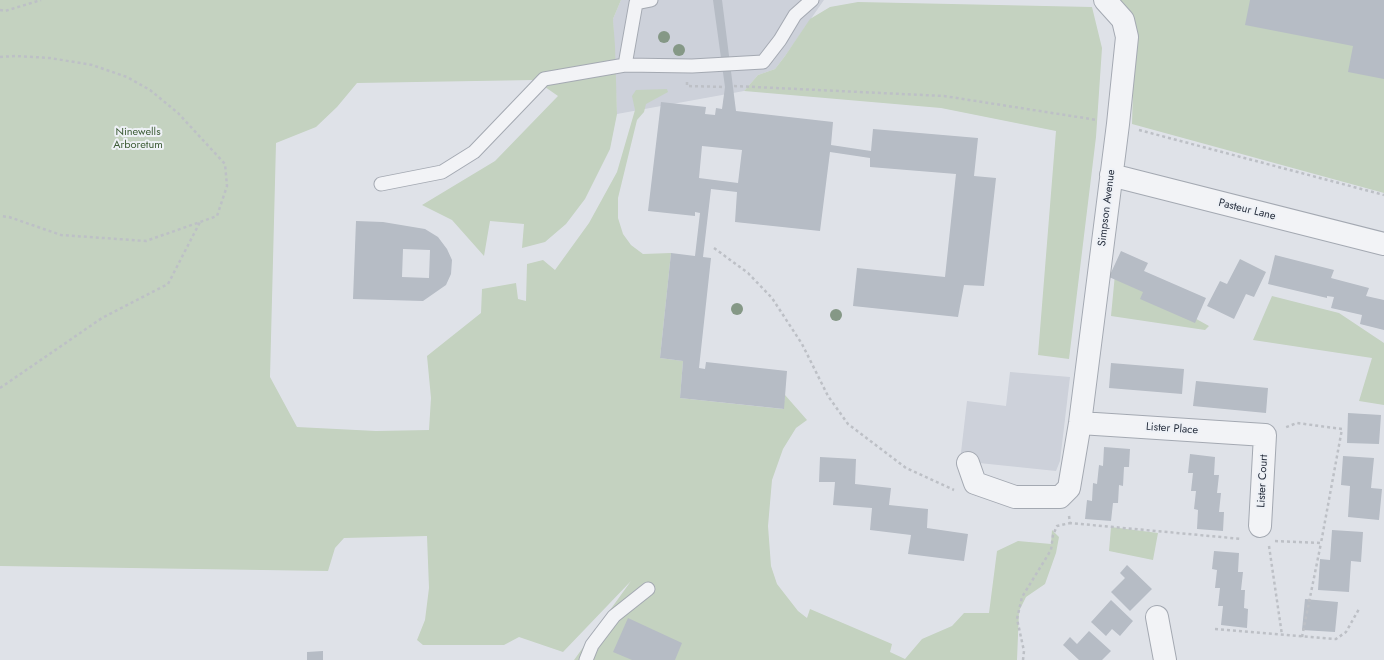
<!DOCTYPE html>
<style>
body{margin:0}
canvas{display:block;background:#dfe2e8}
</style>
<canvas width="1384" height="660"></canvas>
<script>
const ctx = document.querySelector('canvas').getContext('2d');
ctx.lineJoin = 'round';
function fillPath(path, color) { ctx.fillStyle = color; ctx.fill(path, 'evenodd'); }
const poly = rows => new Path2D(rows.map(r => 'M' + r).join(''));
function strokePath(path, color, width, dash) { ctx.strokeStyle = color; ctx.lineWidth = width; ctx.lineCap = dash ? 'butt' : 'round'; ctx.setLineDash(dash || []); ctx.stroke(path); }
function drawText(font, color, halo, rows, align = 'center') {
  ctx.font = font + ' Jost,sans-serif'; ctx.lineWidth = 4; ctx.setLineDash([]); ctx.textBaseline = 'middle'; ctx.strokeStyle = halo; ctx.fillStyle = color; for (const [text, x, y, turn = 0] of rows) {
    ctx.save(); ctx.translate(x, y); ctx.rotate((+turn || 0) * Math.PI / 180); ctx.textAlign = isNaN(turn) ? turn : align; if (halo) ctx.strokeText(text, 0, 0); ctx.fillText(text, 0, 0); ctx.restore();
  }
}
fillPath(poly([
 [621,0,824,0,785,56,775,69,758,75,744,91,617,114,613,19],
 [1010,372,1070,377,1060,461,1056,471,960,461,967,401,1006,406]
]), '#cdd1da');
fillPath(poly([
 [0,0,621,0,613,19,615,46,617,114,610,149,585,199,566,224,545,242,522,248,524,224,490,221,484,256,452,220,422,205,495,161,558,96,535,80,357,83,337,107,316,127,276,143,270,377,297,427,376,431,429,430,431,398,427,356,481,313,482,289,516,283,518,299,526,301,527,264,543,260,555,270,589,223,617,172,635,110,632,96,636,90,667,89,668,92,646,104,644,112,637,120,618,198,618,218,623,234,631,245,643,254,671,253,660,358,683,361,680,398,783,409,785,395,807,420,796,428,783,449,772,480,768,526,771,566,777,584,798,611,807,618,810,609,892,644,890,652,905,659,922,639,952,626,964,613,989,613,997,551,1018,541,1051,544,1052,530,1059,537,1056,553,1045,584,1026,597,1019,611,1017,660,574,660,631,581,563,652,519,637,504,645,423,645,417,640,425,620,429,588,427,536,344,538,335,548,328,571,0,566],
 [1115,0,1384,0,1384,193,1132,124,1133,89],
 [858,2,1092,7,1102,48,1096,137,1069,359,1038,355,1056,131,941,108,744,91,758,75,775,69,785,56,810,19,830,7],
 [1115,274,1209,326,1205,330,1111,316],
 [1272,296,1339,313,1384,343,1384,405,1359,401,1372,358,1253,340],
 [1111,527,1158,533,1153,560,1109,551]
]), '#c4d2c0');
fillPath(poly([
 [713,0,722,0,736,111,833,122,831,145,871,151,873,129,978,138,974,176,996,178,984,286,964,285,958,317,853,306,857,268,945,277,956,174,870,167,870,158,830,152,820,231,735,222,737,192,711,189,703,257,711,258,699,368,705,369,706,362,787,371,784,409,680,398,683,361,660,358,671,253,695,256,700,213,695,212,695,216,648,211,661,102,706,107,705,114,715,115,716,108,722,109,725,87],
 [702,146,742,150,738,183,699,178],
 [1250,0,1384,0,1384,79,1348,72,1353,46,1245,25],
 [356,221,383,222,425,229,438,237,447,249,452,260,451,274,446,285,423,301,353,299],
 [403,249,430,250,429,278,402,277],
 [1121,251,1148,263,1144,271,1206,298,1195,323,1140,299,1143,292,1109,277],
 [1275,255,1334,270,1331,278,1369,288,1366,296,1384,300,1384,330,1360,324,1362,315,1331,308,1334,297,1327,296,1327,298,1268,284],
 [1240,259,1266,272,1254,297,1246,294,1234,319,1207,306,1220,281,1227,284],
 [1111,363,1184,369,1182,394,1109,388],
 [1196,381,1268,388,1266,413,1193,406],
 [1348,413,1381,415,1379,444,1347,443],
 [1104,447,1130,449,1129,467,1124,467,1123,486,1119,485,1118,503,1113,503,1111,521,1085,519,1087,500,1092,501,1093,483,1097,484,1099,465,1103,466],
 [1190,454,1215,457,1214,475,1219,475,1217,493,1221,493,1219,512,1224,512,1223,531,1197,529,1198,510,1194,509,1196,491,1191,491,1193,473,1188,473],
 [1343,456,1374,458,1371,488,1382,489,1379,520,1348,517,1350,486,1341,485],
 [820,457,856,459,855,484,891,488,889,505,928,509,927,528,968,534,964,561,908,554,911,535,870,530,872,508,833,505,835,482,819,482],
 [1332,530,1363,532,1361,562,1351,561,1349,592,1318,590,1320,559,1330,560],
 [1214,551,1239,553,1238,572,1243,572,1241,590,1245,590,1244,608,1248,609,1247,628,1221,625,1223,606,1218,606,1220,588,1215,588,1217,570,1212,569],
 [1127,565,1152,589,1130,611,1111,592,1125,578,1120,573],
 [1305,599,1338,602,1335,632,1302,630],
 [1111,600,1133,621,1120,636,1112,629,1106,636,1091,622],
 [628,618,682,643,675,660,632,660,613,652],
 [1089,631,1111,651,1102,660,1079,660,1063,645,1070,637,1077,644],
 [323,651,323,660,307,660,307,652]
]), '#b6bcc5');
const lane = poly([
 [625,65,692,66,763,62,780,40,795,15,812,0],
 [381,184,442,172,474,152,544,79,625,65,636,3,651,0],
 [586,660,592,645,614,616,648,589]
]);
const street = poly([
 [1111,175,1384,244],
 [1080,423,1265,435,1260,526],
 [968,463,975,483,1015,497,1060,497,1069,488,1080,423,1118,124,1127,37,1123,20,1105,0],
 [1157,617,1165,660]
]);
strokePath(lane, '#a4a9b2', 15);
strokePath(street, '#a4a9b2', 24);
strokePath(poly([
 [0,10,5,11,41,0],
 [0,57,15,56,50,58,92,65,127,77,150,90,178,113,225,164,227,186,217,216,146,241,61,235,9,217,0,216],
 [687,82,687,86,725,87],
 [734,86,944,96,1097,120],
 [1139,130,1384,195],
 [714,248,748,273,772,298,802,344,828,396,848,424,906,468,954,490],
 [0,388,102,318,168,284,200,222],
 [1069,516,1070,523,1242,539],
 [1275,541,1321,543,1342,429,1297,423,1284,428],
 [1269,546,1282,635],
 [1215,629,1336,639,1346,632,1359,609],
 [1302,637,1321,543],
 [1023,660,1024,651,1017,619,1022,597,1051,550,1053,535,1057,526,1070,523]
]), '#bdc0c6', 2.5, [3, 3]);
strokePath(lane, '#f2f3f6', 13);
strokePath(street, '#f2f3f6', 22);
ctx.fillStyle = '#859886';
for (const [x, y] of [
 [664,37],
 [679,50],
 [737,309],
 [836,315]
]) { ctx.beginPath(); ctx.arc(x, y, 6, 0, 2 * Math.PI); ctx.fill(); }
drawText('11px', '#3c5b35', '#eef1f6', [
 ["Ninewells",138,132],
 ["Arboretum",138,145]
]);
drawText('11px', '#28303f', '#eef1f6', [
 ["Simpson Avenue",1107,208,-83],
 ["Pasteur Lane",1247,210,14],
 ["Lister Place",1172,429,4],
 ["Lister Court",1263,481,-87]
]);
</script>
